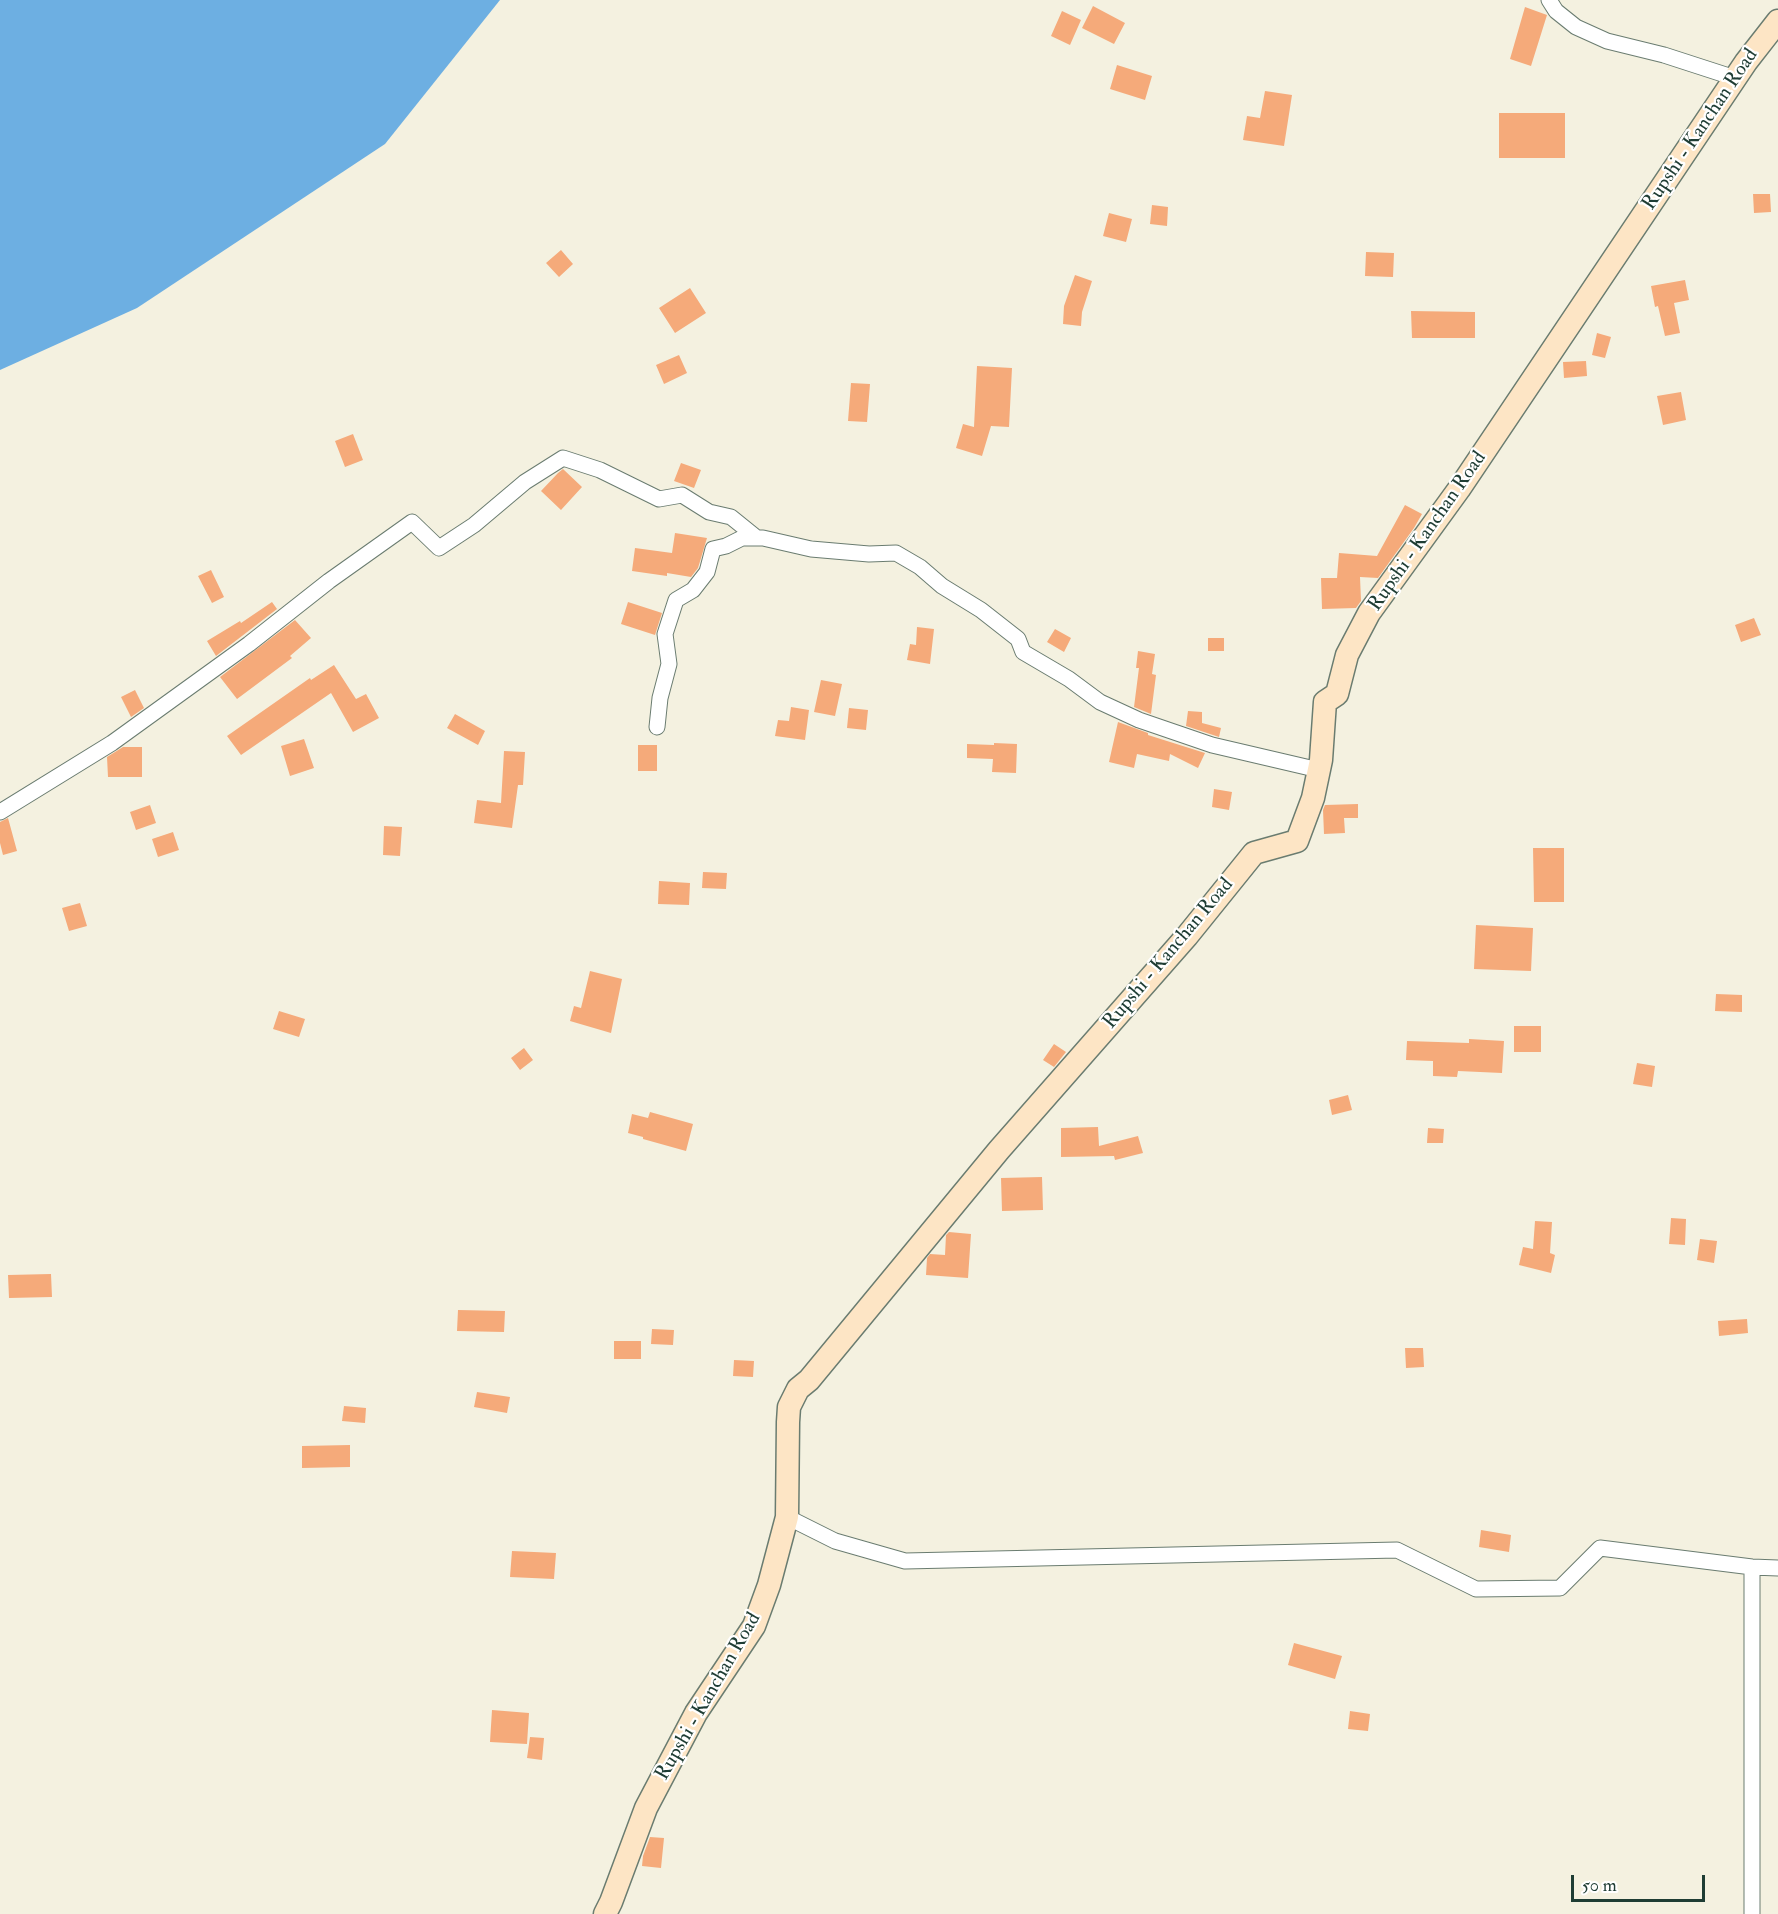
<!DOCTYPE html>
<style>
body{margin:0}
#map{position:relative;width:1778px;height:1914px;overflow:hidden;background:#f4f1e0;font-family:"IM FELL Double Pica",serif}
canvas{display:block}
.scale{position:absolute;left:1571px;top:1875px;width:134px;height:27px;box-sizing:border-box;border:3px solid #1f3d34;border-top:0;padding-left:8px;font-size:18px;line-height:21px;white-space:nowrap;color:#1f3d34;-webkit-text-stroke:4px #fff;paint-order:stroke}
</style>
<div id="map">
<canvas width="1778" height="1914"></canvas>
<div class="scale">50 m</div>
</div>
<script>
const ctx = document.querySelector('canvas').getContext('2d');
ctx.lineJoin = 'round';
function fillPath(path, color) { ctx.fillStyle = color; ctx.fill(path, 'evenodd'); }
const poly = rows => new Path2D(rows.map(r => 'M' + r).join(''));
function strokePath(path, color, width, dash) { ctx.strokeStyle = color; ctx.lineWidth = width; ctx.lineCap = dash ? 'butt' : 'round'; ctx.setLineDash(dash || []); ctx.stroke(path); }
function drawText(font, color, halo, rows, align = 'center') {
  ctx.font = font + ' "IM FELL Double Pica",serif'; ctx.lineWidth = 4.5; ctx.setLineDash([]); ctx.textBaseline = 'middle'; ctx.strokeStyle = halo; ctx.fillStyle = color; for (const [text, x, y, turn = 0] of rows) {
    ctx.save(); ctx.translate(x, y); ctx.rotate((+turn || 0) * Math.PI / 180); ctx.textAlign = isNaN(turn) ? turn : align; if (halo) ctx.strokeText(text, 0, 0); ctx.fillText(text, 0, 0); ctx.restore();
  }
}
fillPath(poly([
 [0,0,500,0,385,144,137,308,0,370]
]), '#6dafe2');
fillPath(poly([
 [1093,6,1125,23,1114,44,1082,28],
 [1525,7,1547,15,1531,66,1510,59],
 [1062,11,1081,20,1070,45,1051,36],
 [1117,65,1152,76,1145,100,1110,89],
 [1265,91,1292,95,1284,146,1243,140,1247,116,1260,118],
 [1499,113,1565,113,1565,158,1499,158],
 [1753,194,1770,194,1771,212,1754,213],
 [1152,205,1168,207,1167,226,1150,224],
 [1109,213,1132,219,1126,242,1103,236],
 [561,250,573,264,559,277,546,263],
 [1366,252,1394,253,1393,277,1365,276],
 [1075,275,1092,281,1082,312,1081,326,1063,324,1064,306],
 [1685,280,1689,300,1674,303,1680,333,1665,336,1658,306,1655,307,1651,286],
 [690,288,706,313,675,333,659,308],
 [1411,311,1475,312,1475,338,1412,338],
 [1597,333,1611,337,1605,358,1592,355],
 [679,355,687,373,664,384,656,365],
 [1586,361,1587,376,1564,378,1563,362],
 [977,366,1012,368,1009,427,991,426,982,456,956,448,963,424,974,427],
 [851,383,870,384,867,422,848,421],
 [1681,392,1686,420,1663,425,1657,396],
 [353,434,363,460,345,467,335,441],
 [681,463,701,470,694,488,674,481],
 [563,469,582,487,561,510,541,491,558,473],
 [1405,505,1422,514,1414,528,1378,578,1360,577,1361,601,1356,608,1322,609,1321,578,1337,578,1339,553,1377,556],
 [675,533,707,538,698,568,691,577,667,573,667,576,632,571,635,548,672,553],
 [211,570,224,597,212,603,198,576],
 [272,602,277,609,216,656,207,641,240,621,241,623],
 [628,602,662,613,655,635,621,624],
 [1754,618,1761,635,1741,642,1735,625],
 [295,620,311,638,290,656,292,658,237,699,220,677],
 [917,627,934,629,930,664,907,660,910,644,916,645],
 [1055,629,1071,638,1064,652,1047,642],
 [1208,638,1224,638,1224,651,1208,651],
 [1138,651,1155,654,1152,674,1156,675,1151,714,1134,707,1139,668,1136,668],
 [334,665,356,699,366,694,379,718,353,732,331,693,241,755,227,736,310,678,311,680],
 [821,680,842,684,835,716,814,712],
 [135,690,144,708,131,717,121,697],
 [791,707,809,710,805,740,775,736,778,720,789,721],
 [849,708,868,710,866,730,847,728],
 [1188,711,1202,712,1202,723,1221,728,1219,737,1186,726],
 [455,714,485,731,478,745,447,728],
 [1118,722,1148,733,1148,735,1205,753,1198,768,1170,754,1169,761,1137,754,1134,768,1109,762],
 [304,739,314,768,290,776,281,746],
 [994,743,1017,744,1016,773,992,772,993,759,967,758,967,744,994,745],
 [638,745,657,745,657,771,638,771],
 [123,747,142,747,142,777,108,777,107,757],
 [504,751,525,752,523,785,518,785,512,828,474,823,477,800,501,803],
 [1214,789,1232,792,1229,810,1212,807],
 [1358,804,1358,818,1344,818,1345,833,1324,834,1323,810,1325,805],
 [150,805,156,823,136,830,130,812],
 [8,818,17,851,3,855,0,843,0,822],
 [384,826,402,827,400,856,383,855],
 [173,832,179,850,158,857,152,839],
 [1533,848,1564,848,1564,902,1534,902],
 [703,872,727,873,726,889,702,888],
 [659,881,690,883,689,905,658,904],
 [80,903,87,926,69,931,62,908],
 [1476,925,1533,928,1531,971,1474,969],
 [590,971,622,979,611,1033,570,1021,574,1006,581,1008],
 [1716,994,1742,995,1742,1012,1715,1011],
 [279,1011,305,1019,299,1037,273,1029],
 [1514,1026,1541,1026,1541,1052,1514,1052],
 [1469,1039,1504,1041,1502,1073,1458,1071,1457,1077,1433,1076,1433,1061,1406,1060,1407,1041,1469,1043],
 [1054,1044,1066,1052,1054,1067,1043,1060],
 [524,1048,533,1060,520,1070,511,1058],
 [1637,1063,1655,1066,1652,1087,1633,1084],
 [1348,1095,1352,1110,1332,1115,1329,1100],
 [650,1112,693,1124,686,1151,643,1139,643,1137,628,1133,632,1114,648,1118],
 [1098,1127,1099,1146,1138,1136,1143,1153,1115,1160,1114,1156,1061,1157,1061,1128],
 [1428,1128,1444,1129,1443,1143,1427,1143],
 [1042,1177,1043,1210,1002,1211,1001,1178],
 [1671,1218,1686,1219,1685,1245,1669,1244],
 [1535,1221,1552,1222,1550,1253,1555,1255,1551,1273,1519,1265,1523,1247,1533,1249],
 [949,1232,971,1234,968,1278,926,1275,927,1258,930,1254,945,1255,946,1235],
 [1700,1239,1717,1241,1714,1263,1697,1260],
 [51,1274,52,1297,9,1298,8,1275],
 [458,1310,505,1311,504,1332,457,1331],
 [1747,1319,1748,1333,1719,1336,1718,1321],
 [652,1329,674,1330,673,1345,651,1344],
 [614,1341,641,1341,641,1359,614,1359],
 [1405,1348,1423,1348,1424,1367,1406,1368],
 [734,1360,754,1361,753,1377,733,1376],
 [477,1392,510,1397,507,1413,474,1407],
 [344,1406,366,1408,365,1423,342,1421],
 [350,1445,350,1467,302,1468,302,1446],
 [1481,1530,1511,1535,1509,1552,1479,1547],
 [512,1551,556,1553,554,1579,510,1577],
 [1294,1643,1342,1656,1335,1679,1288,1665],
 [492,1710,529,1713,527,1744,490,1742],
 [1350,1711,1370,1714,1368,1731,1348,1729],
 [530,1737,544,1738,542,1760,527,1758],
 [650,1837,664,1838,661,1868,642,1866,643,1856]
]), '#f5aa7a');
const street = poly([
 [1549,0,1556,11,1576,27,1607,41,1664,55,1735,78],
 [657,727,660,698,669,664,665,634,676,600,693,590,707,572,713,549,726,546,742,538,763,538,811,549,869,554,896,553,920,567,942,586,981,610,1018,639,1023,652,1069,679,1100,702,1139,720,1212,745,1319,770],
 [0,812,112,743,249,644,329,581,412,522,439,548,474,525,525,482,563,458,600,470,659,499,682,495,709,512,731,517,757,538],
 [787,1517,835,1541,905,1561,1397,1550,1476,1589,1560,1588,1600,1548,1752,1567,1778,1568],
 [1752,1567,1752,1914]
]);
const secondary = poly([
 [605,1914,611,1902,646,1808,696,1713,754,1626,769,1585,787,1517,788,1422,789,1407,798,1389,809,1380,999,1150,1187,936,1254,853,1297,841,1313,798,1321,760,1325,702,1337,694,1347,655,1369,613,1459,489,1746,62,1778,21]
]);
strokePath(street, '#6a7c70', 17);
strokePath(secondary, '#6a7c70', 25);
strokePath(street, '#fff', 15);
strokePath(secondary, '#fde5c5', 22);
drawText('20px', '#1f3d34', '#fff', [
 ["Rupshi - Kanchan Road",1701,130,-56],
 ["Rupshi - Kanchan Road",1428,532,-55],
 ["Rupshi - Kanchan Road",1169,954,-50],
 ["Rupshi - Kanchan Road",709,1697,-60]
]);
</script>
